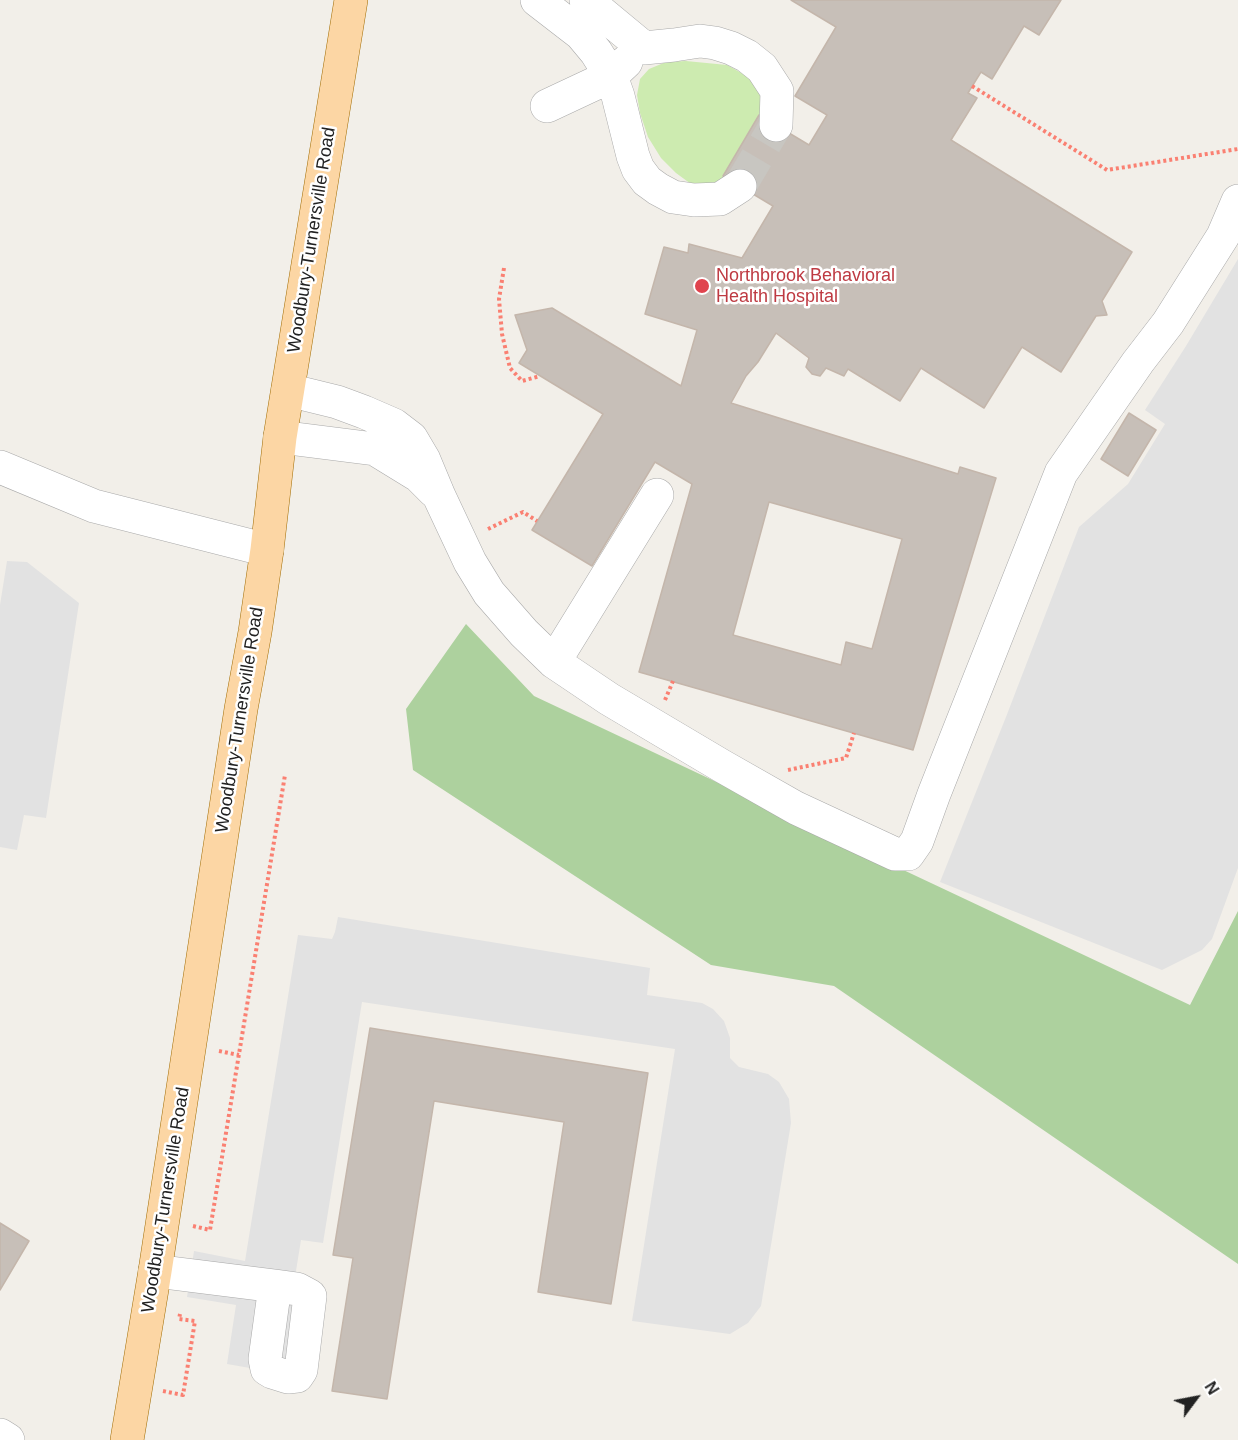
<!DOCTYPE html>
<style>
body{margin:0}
#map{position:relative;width:1238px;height:1440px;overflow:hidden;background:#f2efe9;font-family:Arial,sans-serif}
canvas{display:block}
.north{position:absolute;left:1166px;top:1368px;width:60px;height:60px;-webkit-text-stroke:4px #fff;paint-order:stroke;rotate:58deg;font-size:16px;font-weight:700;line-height:24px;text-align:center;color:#222}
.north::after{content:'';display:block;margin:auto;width:21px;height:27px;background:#222;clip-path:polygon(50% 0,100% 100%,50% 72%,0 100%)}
</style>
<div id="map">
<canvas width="1238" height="1440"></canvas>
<div class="north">N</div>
</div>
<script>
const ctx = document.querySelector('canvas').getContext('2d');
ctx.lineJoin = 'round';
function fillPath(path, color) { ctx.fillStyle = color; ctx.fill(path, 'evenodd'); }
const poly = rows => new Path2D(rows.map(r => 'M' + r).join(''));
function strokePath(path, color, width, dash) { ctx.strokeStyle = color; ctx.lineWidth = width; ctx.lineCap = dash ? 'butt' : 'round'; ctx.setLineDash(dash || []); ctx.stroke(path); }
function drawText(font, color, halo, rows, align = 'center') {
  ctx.font = font + ' Arial,sans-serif'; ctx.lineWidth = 5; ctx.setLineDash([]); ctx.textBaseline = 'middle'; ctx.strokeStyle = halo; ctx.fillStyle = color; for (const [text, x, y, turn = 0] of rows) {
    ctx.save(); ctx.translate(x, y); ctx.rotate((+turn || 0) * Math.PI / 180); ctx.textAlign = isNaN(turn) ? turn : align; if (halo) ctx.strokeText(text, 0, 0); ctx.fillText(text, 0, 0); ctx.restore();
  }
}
fillPath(poly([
 [686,61,727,65,745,75,757,85,764,102,766,118,759,115,723,176,727,178,718,183,691,184,676,173,661,158,648,137,640,113,637,95,640,79,649,69,666,62]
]), '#cdebb0');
fillPath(poly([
 [466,624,534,696,1190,1005,1238,911,1238,1264,834,986,711,965,413,770,406,709]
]), '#add19e');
fillPath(poly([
 [1238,259,1238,868,1212,939,1202,950,1162,970,940,882,1006,717,1079,527,1128,484,1165,424,1145,410,1186,346],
 [7,561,27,562,79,603,46,818,24,815,17,850,0,847,0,605],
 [338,917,650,968,647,995,702,1003,713,1009,724,1021,730,1038,730,1058,739,1067,768,1074,779,1082,789,1099,791,1123,761,1306,748,1323,730,1334,632,1321,675,1049,362,1002,323,1243,301,1240,295,1277,324,1303,272,1385,259,1384,252,1376,250,1368,227,1364,236,1305,187,1297,194,1251,245,1261,298,935,332,939,335,932]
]), '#e2e2e2');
const building = poly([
 [791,0,1061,0,1039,35,1024,26,992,79,981,72,968,93,977,98,951,140,1132,252,1102,301,1107,315,1096,316,1061,372,1022,347,984,408,921,368,900,401,848,369,844,376,826,368,820,376,812,374,806,367,809,358,776,333,758,362,746,376,731,403,958,474,960,467,996,478,913,750,639,672,692,484,655,462,592,566,532,530,603,414,519,363,527,350,515,315,552,308,681,386,697,330,645,314,664,247,688,253,689,244,742,258,773,206,723,176,759,115,809,145,827,115,795,96,836,27,791,0],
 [769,502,902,539,872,649,846,642,841,665,733,635,769,502],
 [1129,413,1156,430,1128,476,1101,459,1129,413],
 [370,1028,648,1073,611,1304,538,1292,564,1122,434,1101,387,1399,332,1391,353,1258,333,1255,370,1028],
 [0,1223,29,1241,0,1290,0,1223]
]);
fillPath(building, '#c7bfb8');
strokePath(building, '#c4b6ab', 1.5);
strokePath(poly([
 [740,186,776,125]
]), '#c8c6c1', 33, [33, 16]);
const minor = poly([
 [537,0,581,34,596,52,611,76,618,96,633,156,638,169,647,181,658,189,673,197,694,200,720,199,740,186],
 [586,0,644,48,674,45,700,41,715,43,731,48,747,56,762,68,777,91,776,125],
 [547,106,611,76,626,62],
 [288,390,337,402,364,412,394,425,411,438,424,460,439,496,470,562,489,593,524,633,554,662,609,699,722,766,796,808,895,854,908,854,917,841,934,794,1061,473,1138,362,1168,323,1223,236,1238,201],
 [280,437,375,449,419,476,434,491],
 [0,467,94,506,267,550],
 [554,662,657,495],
 [155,1271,275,1286,265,1359,267,1369,272,1372,288,1377,297,1376,301,1370,310,1296,297,1289,275,1286],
 [0,1435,8,1440]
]);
const major = poly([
 [127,1440,155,1271,241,709,255,632,267,550,280,437,351,0]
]);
strokePath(minor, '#a9a9a9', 34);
strokePath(major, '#a06b00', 34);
strokePath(poly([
 [972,86,1107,170,1238,149],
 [504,268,499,299,502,334,510,368,522,381,540,376],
 [488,529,523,512,537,521],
 [665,700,673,681],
 [788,770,846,758,854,733],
 [219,1051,239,1055],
 [193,1226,210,1230,285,775],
 [163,1391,183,1395,195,1321,179,1319,180,1314]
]), '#fa8072', 4, [3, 3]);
strokePath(minor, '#fff', 33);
strokePath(major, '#fcd6a4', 33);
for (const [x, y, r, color] of [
 [702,286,8,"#e0444e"]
]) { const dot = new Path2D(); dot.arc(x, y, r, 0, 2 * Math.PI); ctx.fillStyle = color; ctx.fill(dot); strokePath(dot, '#fff', 2); }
drawText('18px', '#222', '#fff', [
 ["Woodbury-Turnersville Road",312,240,-81],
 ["Woodbury-Turnersville Road",240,720,-81],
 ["Woodbury-Turnersville Road",166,1200,-81]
]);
drawText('18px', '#be3a42', '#fff', [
 ["Northbrook Behavioral",716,276],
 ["Health Hospital",716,297]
], 'left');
</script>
